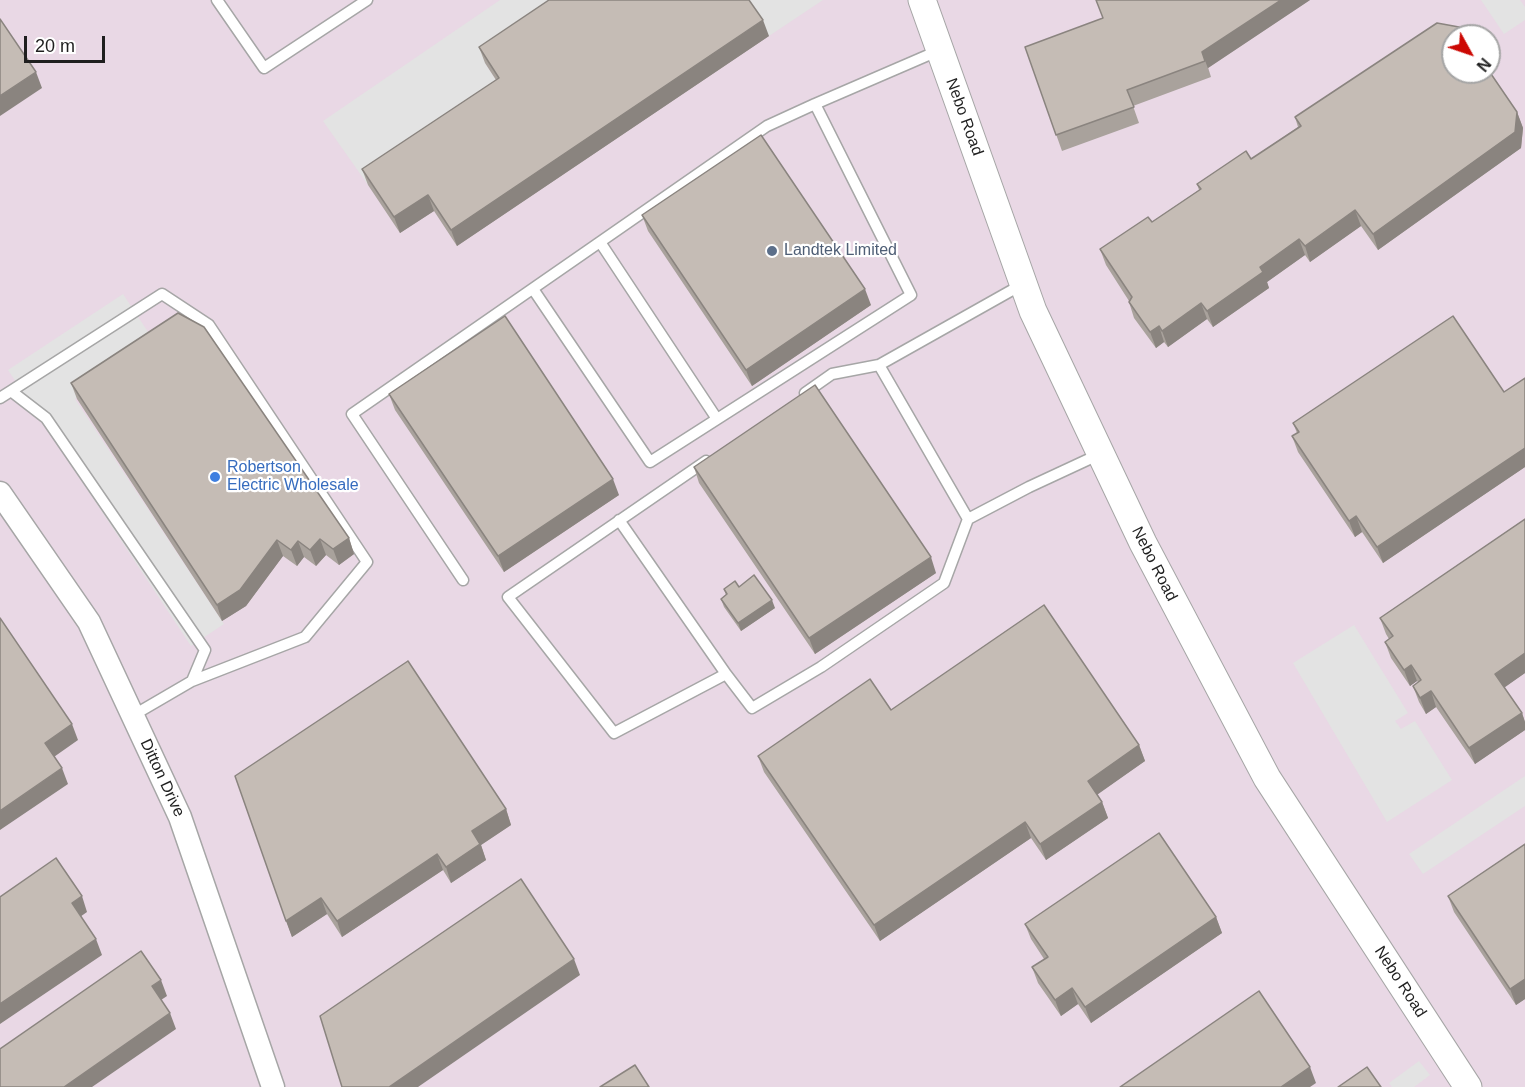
<!DOCTYPE html>
<style>
body{margin:0}
#map{position:relative;width:1525px;height:1087px;overflow:hidden;background:#f0ede6;font-family:Arial,sans-serif}
canvas{display:block}
.north{position:absolute;left:1441px;top:24px;width:60px;height:60px;box-sizing:border-box;background:#fff;border:2px solid #a5a5a5;border-radius:50%;rotate:130deg;font-size:16px;font-weight:700;line-height:24px;text-align:center;color:#1f1f1f}
.north::after{content:'';display:block;margin:auto;width:21px;height:27px;background:#cc0803;clip-path:polygon(50% 0,100% 100%,50% 72%,0 100%)}
.scale{position:absolute;left:24px;top:36px;width:81px;height:27px;box-sizing:border-box;border:3px solid #1f1f1f;border-top:0;padding-left:8px;font-size:18px;line-height:21px;white-space:nowrap;color:#1f1f1f;-webkit-text-stroke:4px #fff;paint-order:stroke}
</style>
<div id="map">
<canvas width="1525" height="1087"></canvas>
<div class="north">N</div>
<div class="scale">20 m</div>
</div>
<script>
const ctx = document.querySelector('canvas').getContext('2d');
ctx.lineJoin = 'round';
function fillPath(path, color) { ctx.fillStyle = color; ctx.fill(path, 'evenodd'); }
const poly = rows => new Path2D(rows.map(r => 'M' + r).join(''));
function strokePath(path, color, width, dash) { ctx.strokeStyle = color; ctx.lineWidth = width; ctx.lineCap = dash ? 'butt' : 'round'; ctx.setLineDash(dash || []); ctx.stroke(path); }
function drawText(font, color, halo, rows, align = 'center') {
  ctx.font = font + ' Arial,sans-serif'; ctx.lineWidth = 4.5; ctx.setLineDash([]); ctx.textBaseline = 'middle'; ctx.strokeStyle = halo; ctx.fillStyle = color; for (const [text, x, y, turn = 0] of rows) {
    ctx.save(); ctx.translate(x, y); ctx.rotate((+turn || 0) * Math.PI / 180); ctx.textAlign = isNaN(turn) ? turn : align; if (halo) ctx.strokeText(text, 0, 0); ctx.fillText(text, 0, 0); ctx.restore();
  }
}
fillPath(poly([
 [0,0,1525,0,1525,1087,0,1087],
 [1453,36,1489,36,1489,72,1453,72]
]), '#e9d8e5');
fillPath(poly([
 [500,0,579,0,485,63,505,94,368,185,323,121],
 [744,0,823,0,769,36],
 [1481,0,1520,0,1525,7,1525,20,1504,34],
 [123,294,156,344,75,399,224,624,191,646,8,370],
 [1354,625,1408,713,1395,721,1401,729,1415,721,1452,780,1387,822,1293,663],
 [1525,776,1525,806,1423,874,1409,854],
 [1419,1061,1430,1075,1414,1087,1392,1087,1389,1083]
]), '#e3e3e3');
const service = poly([
 [217,0,264,68,367,0],
 [1023,284,879,365,968,519,1029,487,1100,454],
 [533,289,650,462,911,295,815,104,940,50],
 [11,391,162,294,209,325,367,562,305,637,192,681],
 [805,393,832,374,879,365],
 [0,398,11,391,46,418,205,650,192,681,132,716],
 [717,419,600,242,767,126,815,104],
 [706,461,508,597,614,733,726,674,752,708,821,667,944,583,968,519],
 [619,520,726,674],
 [463,580,352,414,600,242]
]);
const minor = poly([
 [0,493,89,622,180,817,273,1087]
]);
const tertiary = poly([
 [922,0,1033,311,1143,543,1267,778,1468,1087]
]);
strokePath(service, '#a6a6a6', 13);
strokePath(minor, '#a6a6a6', 25);
strokePath(tertiary, '#a6a6a6', 29);
strokePath(service, '#fff', 10);
strokePath(minor, '#fff', 22);
strokePath(tertiary, '#fff', 27);
fillPath(poly([
 [1310,0,1208,68,1211,77,1133,106,1139,123,1062,151,1025,47],
 [769,36,457,246,434,211,400,233,368,185,362,169,496,80,485,63,479,47],
 [1517,112,1523,128,1521,148,1378,250,1361,226,1310,262,1305,255,1267,282,1269,288,1213,327,1207,319,1168,347,1164,342,1156,348,1134,318,1129,302,1129,301,1106,265,1100,249,1152,222,1199,190,1197,184,1251,159,1298,127,1295,117],
 [642,215,871,305,752,386,648,231],
 [1525,378,1525,467,1383,563,1362,532,1355,537,1298,452,1292,436,1297,433,1293,423,1504,392],
 [71,383,349,538,354,554,339,565,326,555,316,566,304,557,297,566,283,556,246,606,222,621,77,399],
 [389,394,619,495,504,572,395,410],
 [694,467,936,573,815,654,699,483],
 [1525,519,1525,673,1504,687,1522,713,1525,722,1525,730,1475,764,1436,707,1426,714,1419,702,1413,686,1418,682,1417,681,1410,686,1391,658,1385,642,1389,639,1386,634,1380,618],
 [739,587,775,608,741,631,724,607,721,599,726,595,724,589],
 [891,710,1139,745,1145,761,1097,794,1102,802,1108,818,1046,860,1031,838,880,941,764,772,758,756],
 [235,776,506,809,511,825,481,845,486,860,451,883,443,870,342,937,327,914,292,937],
 [1525,844,1525,999,1516,1005,1454,912,1448,896],
 [1216,917,1222,933,1091,1023,1078,1004,1061,1016,1038,983,1032,967,1044,959,1031,939,1025,924]
]), '#a9a29c');
fillPath(poly([
 [1281,0,1310,0,1208,68,1211,77,1202,52],
 [763,20,769,36,457,246,451,230],
 [36,72,42,88,0,116,0,96],
 [1517,112,1523,128,1521,148,1378,250,1373,234],
 [428,195,434,211,400,233,394,217],
 [1355,210,1361,226,1310,262,1305,246],
 [1299,239,1305,255,1267,282,1269,288,1213,327,1207,311,1260,267],
 [865,289,871,305,752,386,746,370],
 [1201,303,1207,319,1168,347,1162,331],
 [1159,326,1164,342,1156,348,1150,332],
 [1525,448,1525,467,1383,563,1377,547],
 [613,479,619,495,504,572,498,556],
 [1356,516,1362,532,1355,537,1349,521],
 [349,538,354,554,339,565,333,549],
 [320,539,326,555,316,566,310,550],
 [277,540,283,556,246,606,222,621,217,605],
 [298,541,304,557,297,566,291,550],
 [931,557,936,573,815,654,809,638],
 [772,600,775,608,741,631,738,623],
 [1525,653,1525,673,1501,690,1495,674],
 [1411,665,1417,681,1410,686,1404,670],
 [1431,691,1436,707,1426,714,1420,698],
 [1522,713,1525,722,1525,730,1475,764,1469,748],
 [72,724,78,740,51,759,45,743],
 [1139,745,1145,761,1094,797,1088,781],
 [62,768,68,784,0,830,0,811],
 [1102,802,1108,818,1046,860,1040,844],
 [506,809,511,825,481,845,486,860,451,883,446,867,472,831],
 [1025,822,1031,838,880,941,874,925],
 [437,854,443,870,342,937,337,921],
 [82,896,87,912,77,919,72,903],
 [321,898,327,914,292,937,286,921],
 [1216,917,1222,933,1091,1023,1085,1007],
 [96,939,102,955,0,1024,0,1004],
 [574,959,580,975,418,1087,389,1087],
 [1525,979,1525,999,1516,1005,1510,989],
 [161,980,167,996,158,1002,152,986],
 [1072,988,1078,1004,1061,1016,1055,1000],
 [170,1013,176,1029,92,1087,64,1087],
 [1310,1067,1316,1083,1310,1087,1281,1087]
]), '#8a847f');
const building = poly([
 [549,0,749,0,763,20,451,230,428,195,394,217,362,169,499,78,479,47,549,0],
 [1096,0,1281,0,1202,52,1205,61,1127,90,1134,107,1056,135,1025,47,1103,18,1096,0],
 [0,19,36,72,0,96,0,19],
 [1437,23,1459,27,1465,36,1453,36,1453,72,1489,72,1489,71,1517,112,1515,132,1373,234,1355,210,1305,246,1299,239,1260,267,1263,272,1207,311,1201,303,1162,331,1159,326,1150,332,1129,302,1132,297,1100,249,1148,217,1152,222,1201,189,1197,184,1246,151,1251,159,1301,126,1295,117,1437,23],
 [761,135,865,289,746,370,642,215,761,135],
 [178,313,204,327,349,538,333,549,320,539,310,550,298,541,291,550,277,540,240,590,217,605,71,383,178,313],
 [505,316,613,479,498,556,389,394,505,316],
 [1453,316,1504,392,1525,378,1525,448,1377,547,1356,516,1349,521,1292,436,1299,432,1293,423,1453,316],
 [815,385,931,557,809,638,694,467,815,385],
 [1525,519,1525,653,1495,674,1522,713,1469,748,1431,691,1420,698,1413,686,1421,680,1411,665,1404,670,1385,642,1393,636,1380,618,1525,519],
 [754,575,772,600,738,623,721,599,727,594,724,589,735,581,739,587,754,575],
 [1044,605,1139,745,1088,781,1102,802,1040,844,1025,822,874,925,758,756,870,679,891,710,1044,605],
 [0,618,72,724,45,743,62,768,0,811,0,618],
 [408,661,506,809,472,831,480,844,446,867,437,854,337,921,321,898,286,921,235,776,408,661],
 [1159,833,1216,917,1085,1007,1072,988,1055,1000,1032,967,1048,957,1025,924,1159,833],
 [1525,844,1525,979,1510,989,1448,896,1525,844],
 [56,858,82,896,72,903,96,939,0,1004,0,897,56,858],
 [521,879,574,959,389,1087,342,1087,320,1016,521,879],
 [141,951,161,980,152,986,170,1013,64,1087,0,1087,0,1049,141,951],
 [1259,991,1310,1067,1281,1087,1120,1087,1259,991],
 [635,1065,649,1087,600,1087,635,1065],
 [1367,1067,1381,1087,1338,1087,1367,1067]
]);
fillPath(building, '#c5bcb5');
strokePath(building, '#8a847f', 1.5);
for (const [x, y, r, color] of [
 [772,251,6,"#5c6f8a"],
 [215,477,6,"#3f7fe0"]
]) { const dot = new Path2D(); dot.arc(x, y, r, 0, 2 * Math.PI); ctx.fillStyle = color; ctx.fill(dot); strokePath(dot, '#fff', 2); }
drawText('16px', '#1f1f1f', '#fff', [
 ["Nebo Road",964,117,70],
 ["Nebo Road",1154,564,63],
 ["Ditton Drive",162,778,65],
 ["Nebo Road",1400,982,57]
]);
drawText('16px', '#4e5e75', '#fff', [
 ["Landtek Limited",784,251]
], 'left');
drawText('16px', '#366cbe', '#fff', [
 ["Robertson",227,468],
 ["Electric Wholesale",227,486]
], 'left');
</script>
